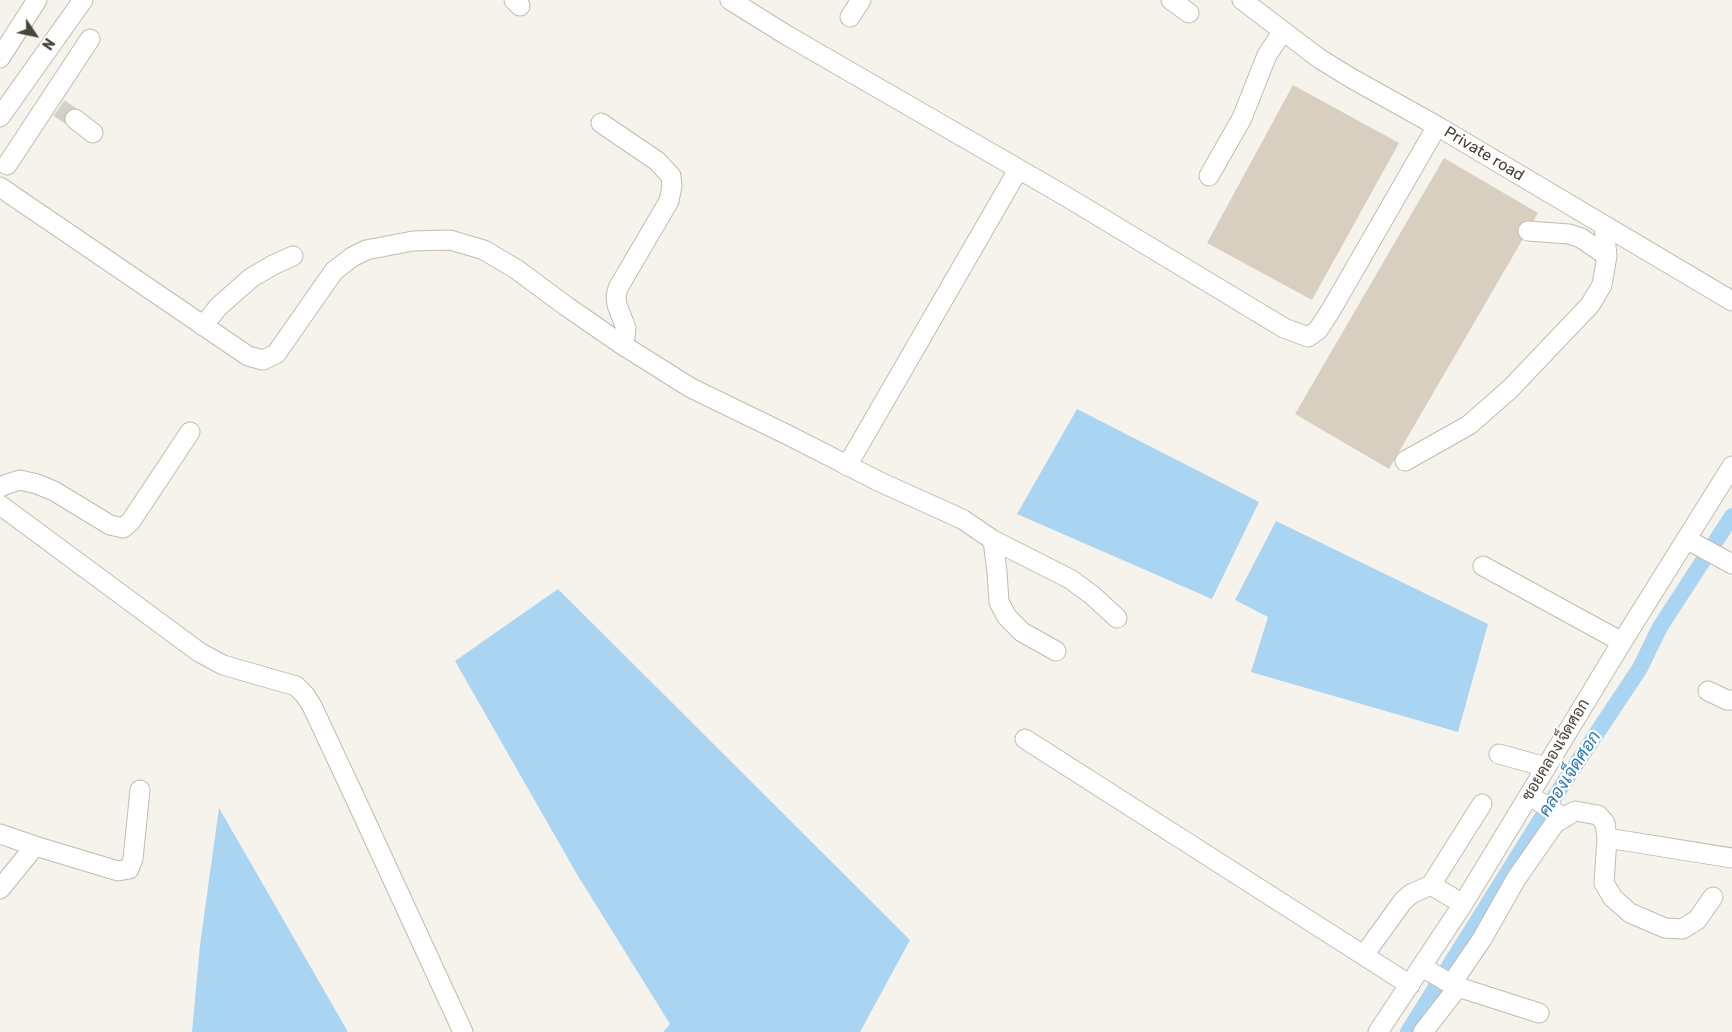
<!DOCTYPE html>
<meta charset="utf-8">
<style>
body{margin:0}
#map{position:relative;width:1732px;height:1032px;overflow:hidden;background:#f6f3ec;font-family:Rubik,sans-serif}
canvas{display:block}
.north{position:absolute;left:10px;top:10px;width:50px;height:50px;-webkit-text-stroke:4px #fff;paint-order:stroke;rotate:124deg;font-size:14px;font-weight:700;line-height:20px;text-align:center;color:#4b4439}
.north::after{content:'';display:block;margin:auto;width:18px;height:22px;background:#4b4439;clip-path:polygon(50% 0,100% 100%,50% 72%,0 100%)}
</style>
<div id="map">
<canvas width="1732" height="1032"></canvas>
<div class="north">N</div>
</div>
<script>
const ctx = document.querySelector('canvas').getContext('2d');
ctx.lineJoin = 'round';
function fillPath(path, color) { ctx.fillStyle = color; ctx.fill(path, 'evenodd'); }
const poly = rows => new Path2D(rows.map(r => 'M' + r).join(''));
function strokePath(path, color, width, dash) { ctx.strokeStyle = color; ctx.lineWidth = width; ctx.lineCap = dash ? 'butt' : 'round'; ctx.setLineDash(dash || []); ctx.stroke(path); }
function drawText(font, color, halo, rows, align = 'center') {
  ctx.font = font + ' Rubik,Sarabun,sans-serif'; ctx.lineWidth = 4.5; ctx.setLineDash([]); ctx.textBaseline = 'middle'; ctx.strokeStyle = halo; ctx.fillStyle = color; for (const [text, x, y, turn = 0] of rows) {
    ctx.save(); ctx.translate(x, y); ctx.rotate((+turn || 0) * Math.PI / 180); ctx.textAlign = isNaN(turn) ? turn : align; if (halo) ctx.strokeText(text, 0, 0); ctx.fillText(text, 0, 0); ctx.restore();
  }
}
fillPath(poly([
 [1077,409,1259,502,1212,599,1017,514],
 [1276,521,1488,624,1458,732,1251,672,1268,617,1235,600],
 [558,589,910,940,860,1032,663,1032,670,1024,578,876,455,661],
 [219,808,348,1032,192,1032,200,945]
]), '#a9d4f2');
strokePath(poly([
 [1408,1032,1561,787,1640,668,1660,627,1732,516]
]), '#a9d4f2', 16);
fillPath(poly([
 [1293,85,1399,143,1312,300,1207,243],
 [1444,158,1538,213,1389,469,1295,414]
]), '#d8cfc1');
strokePath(poly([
 [59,108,75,119]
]), '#d4d0c8', 19, [19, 9]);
const minor = poly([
 [514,0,520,6],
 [730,0,788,36,1067,197,1284,328,1308,337,1318,330,1331,310,1437,126],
 [1171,0,1189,13],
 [1242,0,1320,59,1351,78,1437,126,1732,301],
 [850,17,861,0],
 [0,58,37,0],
 [0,117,83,0],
 [75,119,93,133],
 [601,123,657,161,671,176,672,186,669,201,618,288,616,296,617,305,626,328,625,337,621,344],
 [7,165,90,39],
 [1209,176,1242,118,1267,55,1283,31],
 [0,187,248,356,263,360,276,354,334,271,352,257,366,250,413,241,450,240,484,250,516,269,566,306,621,344,691,388,788,435,880,482,962,519,993,540,1070,579,1092,595,1117,618],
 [1528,231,1569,234,1581,238,1607,256],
 [203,326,218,307,251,278,273,265,293,256],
 [1405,461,1469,425,1510,389,1590,305,1602,285,1607,256,1604,226],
 [847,466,1018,170],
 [0,487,7,484,20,480,37,484,54,491,110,525,123,528,131,521,190,432],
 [0,505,199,652,223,665,296,686,305,695,312,706,356,800,463,1032],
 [1686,539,1732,564],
 [993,540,997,572,999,602,1007,617,1022,632,1056,651],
 [1483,566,1622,642],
 [1708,691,1727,700,1732,700],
 [1025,739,1410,985],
 [1499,754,1546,767],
 [1529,795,1564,818],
 [0,834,35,846],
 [1607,838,1732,858],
 [0,889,35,846,118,871,129,869,133,859,140,790],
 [1463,904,1431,885,1482,804],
 [1364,955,1403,901,1411,894,1431,885],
 [1422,967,1446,981,1452,983,1482,939,1516,879,1555,823,1575,811,1598,815,1605,823,1607,838,1604,883,1613,898,1630,913,1665,928,1682,929,1697,920,1713,897],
 [1452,983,1458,987,1539,1013],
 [1378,1032,1463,904,1622,642,1732,466],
 [1423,1032,1458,987]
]);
strokePath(minor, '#c2bbae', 21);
strokePath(minor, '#fff', 19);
drawText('16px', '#4b4439', '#fff', [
 ["Private road",1484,154,31],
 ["ซอยคลองเจ็ดศอก",1556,750,-59]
]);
drawText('italic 18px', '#2e7ab2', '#fff', [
 ["คลองเจ็ดศอก",1570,774,-57]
]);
</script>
